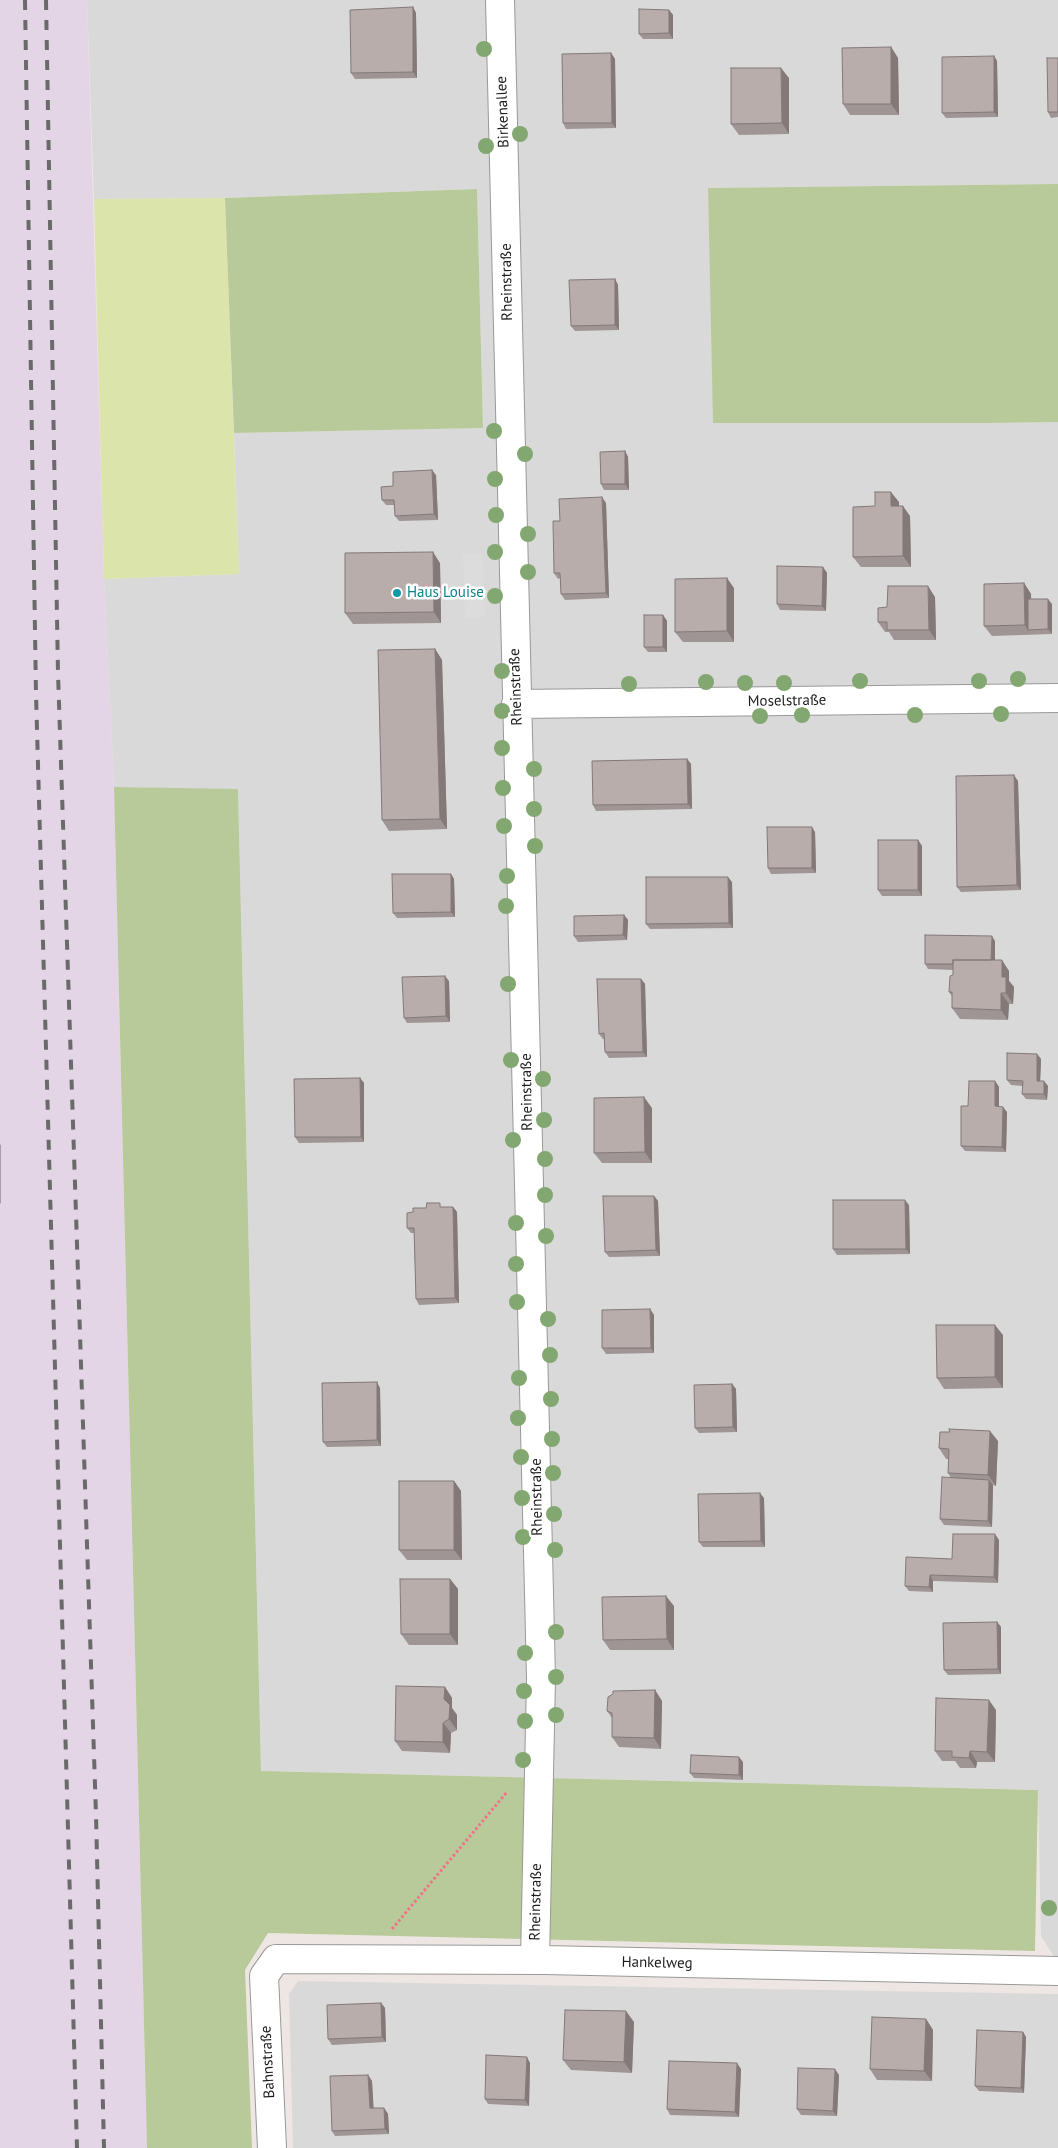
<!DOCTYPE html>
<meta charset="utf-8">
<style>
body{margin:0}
canvas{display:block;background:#ede6e2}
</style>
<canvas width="1058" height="2148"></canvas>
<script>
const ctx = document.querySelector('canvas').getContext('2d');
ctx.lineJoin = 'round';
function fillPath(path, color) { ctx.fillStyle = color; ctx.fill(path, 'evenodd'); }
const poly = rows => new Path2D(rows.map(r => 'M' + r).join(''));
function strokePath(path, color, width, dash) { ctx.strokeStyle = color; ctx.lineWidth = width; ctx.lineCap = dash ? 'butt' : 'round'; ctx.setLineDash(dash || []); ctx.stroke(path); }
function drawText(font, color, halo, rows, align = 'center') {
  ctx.font = font + ' "PT Sans",sans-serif'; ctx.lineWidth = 5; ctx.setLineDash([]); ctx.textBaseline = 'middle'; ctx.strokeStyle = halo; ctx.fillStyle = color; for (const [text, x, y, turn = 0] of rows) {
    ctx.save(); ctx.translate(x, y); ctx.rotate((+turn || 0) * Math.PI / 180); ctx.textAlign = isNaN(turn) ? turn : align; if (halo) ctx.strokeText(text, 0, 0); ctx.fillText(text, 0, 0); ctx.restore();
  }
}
fillPath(poly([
 [87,0,1058,0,1058,184,708,188,714,423,991,423,1058,422,1058,1963,1041,1936,1038,1790,261,1771,238,790,114,787,104,579,239,574,234,433,483,428,477,189,225,198,94,199],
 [298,1981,1058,1994,1058,2148,293,2148,289,1994]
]), '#dad9da');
fillPath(poly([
 [0,0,87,0,104,579,114,787,147,2148,0,2148]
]), '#e3d5e6');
fillPath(poly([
 [225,198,239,574,104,579,94,199]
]), '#dbe5ab');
fillPath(poly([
 [1058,184,1058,422,991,423,713,423,708,188],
 [477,189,483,428,234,433,225,198],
 [114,787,238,789,261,1771,1038,1790,1035,1951,268,1933,245,1970,252,2148,147,2148]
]), '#b8ca99');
fillPath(poly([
 [463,554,483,554,485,617,465,618]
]), '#dcdcdc');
const minor = poly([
 [500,0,539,1593,541,1679,535,1960],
 [516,704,1058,698],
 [272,2148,264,1976,276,1959,544,1960,1058,1971]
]);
strokePath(minor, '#999', 30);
strokePath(poly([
 [392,1929,507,1792]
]), '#f1708e', 3, [2.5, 2.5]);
strokePath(minor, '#fff', 28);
strokePath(poly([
 [0,1145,0,1203]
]), '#6a6a6a', 1);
strokePath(poly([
 [25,0,36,694,77,2148],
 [46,0,58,673,96,1815,104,2148]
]), '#6a6a6a', 4, [10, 10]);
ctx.fillStyle = '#82a770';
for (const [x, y] of [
 [484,49],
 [520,134],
 [486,146],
 [494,431],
 [525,454],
 [495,479],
 [496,515],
 [528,534],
 [495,552],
 [528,572],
 [495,596],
 [502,671],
 [1018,679],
 [860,681],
 [979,681],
 [706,682],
 [745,683],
 [784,683],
 [629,684],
 [502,711],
 [1001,714],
 [802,715],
 [915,715],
 [760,716],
 [502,748],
 [534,769],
 [503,788],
 [534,809],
 [504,826],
 [535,846],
 [507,876],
 [506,906],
 [508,984],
 [511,1060],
 [543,1079],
 [544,1120],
 [513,1140],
 [545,1159],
 [545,1195],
 [516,1223],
 [546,1236],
 [516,1264],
 [517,1302],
 [548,1319],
 [550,1355],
 [519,1378],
 [551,1399],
 [518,1418],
 [552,1439],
 [521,1457],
 [553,1473],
 [522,1498],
 [554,1514],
 [523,1537],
 [555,1550],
 [556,1632],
 [525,1653],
 [556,1677],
 [524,1691],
 [556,1715],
 [525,1721],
 [523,1760],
 [1049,1908]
]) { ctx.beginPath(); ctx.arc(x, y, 8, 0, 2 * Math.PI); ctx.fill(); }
fillPath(poly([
 [413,7,416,13,417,78,355,79,351,73],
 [669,10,673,15,673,39,643,39,639,34],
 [891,47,898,58,899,115,850,115,843,104],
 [611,53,615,59,616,128,566,129,563,123],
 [994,56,997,61,998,117,946,118,942,113],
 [1058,58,1058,117,1051,118,1048,112],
 [789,78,789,134,739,135,731,124],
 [615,279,618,285,619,330,575,331,571,326],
 [625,451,628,457,629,490,604,490,601,484],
 [436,475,438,520,399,521,395,516,394,505,386,505,382,500,393,486],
 [899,502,899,506,910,516,911,567,861,567,853,557,875,506],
 [606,503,609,598,565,600,561,594,560,578,558,579,554,573,560,521],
 [440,563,441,623,353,624,345,613],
 [823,567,827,573,826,611,780,610,777,604],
 [1024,583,1031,594,1031,599,1052,604,1052,634,992,636,984,626],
 [734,588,734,642,683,642,675,632],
 [935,597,936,640,894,640,889,632,885,632,878,622,887,607],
 [663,615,667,621,667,652,648,652,644,647],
 [435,649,442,660,447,829,389,831,382,820],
 [687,759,691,764,692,809,596,811,593,805],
 [1018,781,1021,890,961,892,957,887],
 [815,832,816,873,771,874,768,868],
 [918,840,922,846,922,896,882,896,878,890],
 [451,874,454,879,455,917,397,918,393,913],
 [732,882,733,928,650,929,646,924],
 [624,915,628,920,627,940,578,942,574,936],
 [995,941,995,960,1009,971,1009,981,1014,987,1013,1004,1009,1004,1008,1020,960,1019,952,1008,952,996,949,992,953,975,953,970,928,969,925,964],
 [641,979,645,984,647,1057,609,1058,605,1052,604,1039,603,1039,599,1034],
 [449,981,450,1022,407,1023,404,1018],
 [1037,1054,1041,1059,1040,1081,1048,1086,1047,1100,1026,1099,1022,1094,1023,1086,1011,1085,1007,1080],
 [360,1078,364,1083,364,1142,299,1143,295,1137],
 [995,1081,999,1087,999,1107,1007,1112,1006,1152,965,1151,961,1146,968,1106],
 [652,1108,652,1163,602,1163,594,1153],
 [654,1196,658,1201,660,1256,609,1257,605,1252],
 [909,1205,910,1254,837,1255,833,1249],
 [443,1207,453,1207,457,1212,459,1303,419,1305,416,1299,414,1233,411,1233,407,1228],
 [650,1309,654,1315,654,1353,606,1354,602,1348],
 [1003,1335,1003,1388,944,1389,937,1378],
 [732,1384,736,1389,737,1432,699,1433,695,1428],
 [380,1388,381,1446,327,1447,323,1442],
 [998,1441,996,1486,993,1485,992,1527,944,1525,940,1519,951,1478,948,1473,948,1459,946,1459,939,1448],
 [454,1481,461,1491,462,1560,407,1560,399,1550],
 [764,1498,765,1547,703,1547,699,1542],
 [999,1540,998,1583,933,1581,933,1592,909,1591,905,1586,952,1559],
 [450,1579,458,1589,458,1645,409,1645,401,1634],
 [674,1606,674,1650,610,1650,603,1640],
 [997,1622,1001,1627,1001,1674,948,1675,944,1670],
 [445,1687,452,1698,452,1708,457,1715,457,1730,451,1733,450,1753,402,1751,395,1741],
 [655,1690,662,1701,661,1749,619,1747,612,1737,612,1718,607,1711],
 [996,1710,995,1762,977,1762,976,1768,960,1768,955,1761,942,1761,935,1751],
 [743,1762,743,1780,694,1778,690,1773],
 [381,2003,385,2008,386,2042,332,2045,328,2039],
 [926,2019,933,2030,932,2081,877,2080,870,2069],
 [634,2022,632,2073,571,2070,563,2060],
 [1023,2032,1026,2037,1024,2093,979,2091,975,2086],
 [530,2063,529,2106,488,2104,485,2099],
 [741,2069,739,2117,670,2115,667,2109],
 [368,2075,372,2081,373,2108,384,2108,388,2114,389,2134,335,2136,332,2131],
 [839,2075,837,2116,801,2115,797,2109]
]), '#9f9594');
fillPath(poly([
 [413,7,416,13,417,78,413,72],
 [669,10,673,15,673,39,669,33],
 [891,47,898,58,899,115,891,104],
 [611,53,615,59,616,128,612,123],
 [994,56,997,61,998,117,994,112],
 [781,68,789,78,789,134,782,123],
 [615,279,618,285,619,330,615,325],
 [625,451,628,457,629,490,625,484],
 [432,470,436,475,438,520,434,514],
 [891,492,899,502,899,517,891,506],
 [602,497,606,503,609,598,606,593],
 [903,506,910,516,911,567,903,556],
 [433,552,440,563,441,623,434,612],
 [823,567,827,573,826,611,822,606],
 [727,578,734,588,734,642,727,631],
 [1024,583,1031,594,1032,630,1028,630,1025,625],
 [928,586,935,597,936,640,929,630],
 [1048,599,1052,604,1052,634,1048,629],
 [663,615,667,621,667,652,663,647],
 [435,649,442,660,447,829,440,819],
 [687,759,691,764,692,809,688,804],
 [1014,775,1018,781,1021,890,1017,885],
 [812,827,815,832,816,873,812,868],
 [918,840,922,846,922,896,918,890],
 [451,874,454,879,455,917,451,912],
 [728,877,732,882,733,928,729,923],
 [624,915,628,920,627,940,623,935],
 [992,936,995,941,995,970,991,965],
 [1002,960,1009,971,1009,981,1014,987,1013,1004,1006,993,1002,977],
 [445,976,449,981,450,1022,446,1016],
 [641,979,645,984,647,1057,643,1052],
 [1001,993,1009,1004,1008,1020,1001,1010],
 [1037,1054,1041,1059,1040,1086,1037,1081],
 [360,1078,364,1083,364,1142,361,1137],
 [995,1081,999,1087,999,1112,995,1106],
 [1044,1081,1048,1086,1047,1100,1044,1094],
 [644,1097,652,1108,652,1163,645,1152],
 [1003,1107,1007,1112,1006,1152,1002,1147],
 [654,1196,658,1201,660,1256,656,1250],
 [905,1200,909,1205,910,1254,906,1249],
 [453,1207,457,1212,459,1303,455,1298],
 [650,1309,654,1315,654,1353,651,1348],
 [995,1325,1003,1335,1003,1388,995,1377],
 [377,1382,380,1388,381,1446,377,1440],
 [732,1384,736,1389,737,1432,733,1427],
 [990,1431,998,1441,996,1486,988,1475],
 [989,1480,993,1485,992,1527,988,1521],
 [454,1481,461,1491,462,1560,454,1550],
 [760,1493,764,1498,765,1547,761,1541],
 [995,1534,999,1540,998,1583,994,1577],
 [930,1575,933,1581,933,1592,929,1587],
 [450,1579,458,1589,458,1645,450,1634],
 [666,1596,674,1606,674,1650,667,1639],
 [997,1622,1001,1627,1001,1674,998,1669],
 [445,1687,452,1698,452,1708,457,1715,457,1730,449,1719,444,1699],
 [655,1690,662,1701,661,1749,654,1738],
 [989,1700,996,1710,995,1762,987,1752],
 [443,1723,451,1733,450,1753,443,1742],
 [970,1751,977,1762,976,1768,969,1758],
 [739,1757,743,1762,743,1780,739,1775],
 [381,2003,385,2008,386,2042,382,2037],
 [626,2011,634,2022,632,2073,624,2062],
 [926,2019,933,2030,932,2081,924,2071],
 [1023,2032,1026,2037,1024,2093,1021,2088],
 [527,2057,530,2063,529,2106,525,2100],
 [737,2063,741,2069,739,2117,735,2112],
 [835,2069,839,2075,837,2116,833,2111],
 [368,2075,372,2081,374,2114,370,2108],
 [384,2108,388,2114,389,2134,385,2129]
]), '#827978');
const building = poly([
 [413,7,413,72,351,73,350,10,413,7],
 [639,9,669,10,669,33,639,34,639,9],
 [891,47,891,104,843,104,842,48,891,47],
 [611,53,612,123,563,123,562,54,611,53],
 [994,56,994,112,942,113,942,57,994,56],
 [1047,58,1058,58,1058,112,1048,112,1047,58],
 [731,68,781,68,782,123,731,124,731,68],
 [615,279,615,325,571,326,569,280,615,279],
 [625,451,625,484,601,484,600,452,625,451],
 [432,470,434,514,395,516,394,500,382,500,381,487,393,486,393,472,432,470],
 [875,492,891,492,891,506,903,506,903,556,853,557,853,507,875,506,875,492],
 [602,497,606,593,561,594,560,573,554,573,553,521,560,521,559,499,602,497],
 [433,552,434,612,345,613,345,553,433,552],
 [777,566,823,567,822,606,777,604,777,566],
 [727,578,727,631,675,632,675,579,727,578],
 [1024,583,1025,625,984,626,984,584,1024,583],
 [888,586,928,586,929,630,887,630,887,622,878,622,878,608,887,607,888,586],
 [1028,599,1048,599,1048,629,1028,630,1028,599],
 [644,615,663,615,663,647,644,647,644,615],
 [435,649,440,819,382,820,378,650,435,649],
 [687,759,688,804,593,805,592,761,687,759],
 [1014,775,1017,885,957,887,956,776,1014,775],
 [767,827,812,827,812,868,768,868,767,827],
 [878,840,918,840,918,890,878,890,878,840],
 [392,874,451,874,451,912,393,913,392,874],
 [646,877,728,877,729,923,646,924,646,877],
 [624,915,623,935,574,936,574,916,624,915],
 [925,935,992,936,991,960,953,960,953,964,925,964,925,935],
 [953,960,1002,960,1002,977,1006,977,1006,993,1001,993,1001,1010,952,1008,952,992,949,992,950,976,953,975,953,960],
 [445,976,446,1016,404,1018,402,977,445,976],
 [597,979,641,979,643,1052,605,1052,604,1033,599,1034,597,979],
 [1007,1053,1037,1054,1037,1081,1044,1081,1044,1094,1022,1094,1023,1081,1007,1080,1007,1053],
 [360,1078,361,1137,295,1137,294,1079,360,1078],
 [969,1081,995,1081,995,1106,1003,1107,1002,1147,961,1146,961,1106,968,1106,969,1081],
 [644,1097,645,1152,594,1153,594,1098,644,1097],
 [603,1196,654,1196,656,1250,605,1252,603,1196],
 [833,1200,905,1200,906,1249,833,1249,833,1200],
 [427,1203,440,1203,440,1207,453,1207,455,1298,416,1299,414,1228,407,1228,407,1213,413,1212,413,1208,426,1208,427,1203],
 [650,1309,651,1348,602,1348,602,1310,650,1309],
 [936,1325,995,1325,995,1377,937,1378,936,1325],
 [377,1382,377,1440,323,1442,322,1383,377,1382],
 [732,1384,733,1427,695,1428,694,1385,732,1384],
 [949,1429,990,1431,988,1475,948,1473,949,1449,939,1448,940,1432,950,1432,949,1429],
 [942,1477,989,1480,988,1521,940,1519,942,1477],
 [399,1481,454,1481,454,1550,399,1550,399,1481],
 [760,1493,761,1541,699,1542,698,1494,760,1493],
 [953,1534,995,1534,994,1577,930,1575,929,1587,905,1586,906,1557,952,1559,953,1534],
 [400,1579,450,1579,450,1634,401,1634,400,1579],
 [666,1596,667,1639,603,1640,602,1597,666,1596],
 [997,1622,998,1669,944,1670,943,1623,997,1622],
 [396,1686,445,1687,444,1699,450,1705,449,1719,443,1723,443,1742,395,1741,396,1686],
 [655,1690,654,1738,612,1737,612,1713,607,1711,608,1697,613,1694,613,1691,655,1690],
 [936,1698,989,1700,987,1752,970,1751,969,1758,952,1757,952,1751,935,1751,936,1698],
 [691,1755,739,1757,739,1775,690,1773,691,1755],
 [381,2003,382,2037,328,2039,327,2005,381,2003],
 [565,2010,626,2011,624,2062,563,2060,565,2010],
 [872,2017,926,2019,924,2071,870,2069,872,2017],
 [977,2030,1023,2032,1021,2088,975,2086,977,2030],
 [486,2055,527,2057,525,2100,485,2099,486,2055],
 [669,2061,737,2063,735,2112,667,2109,669,2061],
 [798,2068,835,2069,833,2111,797,2109,798,2068],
 [368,2075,370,2108,384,2108,385,2129,332,2131,330,2076,368,2075]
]);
fillPath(building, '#b9adac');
strokePath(building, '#827978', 1);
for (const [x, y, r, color] of [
 [397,593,5,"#0f9aa8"]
]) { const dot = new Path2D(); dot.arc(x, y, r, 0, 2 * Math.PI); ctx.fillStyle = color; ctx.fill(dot); strokePath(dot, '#fff', 2); }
drawText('15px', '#1c1c1c', '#fff', [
 ["Birkenallee",503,112,-92],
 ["Rheinstraße",507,282,-91],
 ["Rheinstraße",516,687,-92],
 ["Moselstraße",787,701,-1],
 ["Rheinstraße",527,1092,-91],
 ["Rheinstraße",537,1497,-91],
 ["Rheinstraße",536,1902,-89],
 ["Hankelweg",657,1963,1],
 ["Bahnstraße",268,2062,-93]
]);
drawText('15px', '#0d838f', '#fff', [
 ["Haus Louise",407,593]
], 'left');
</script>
